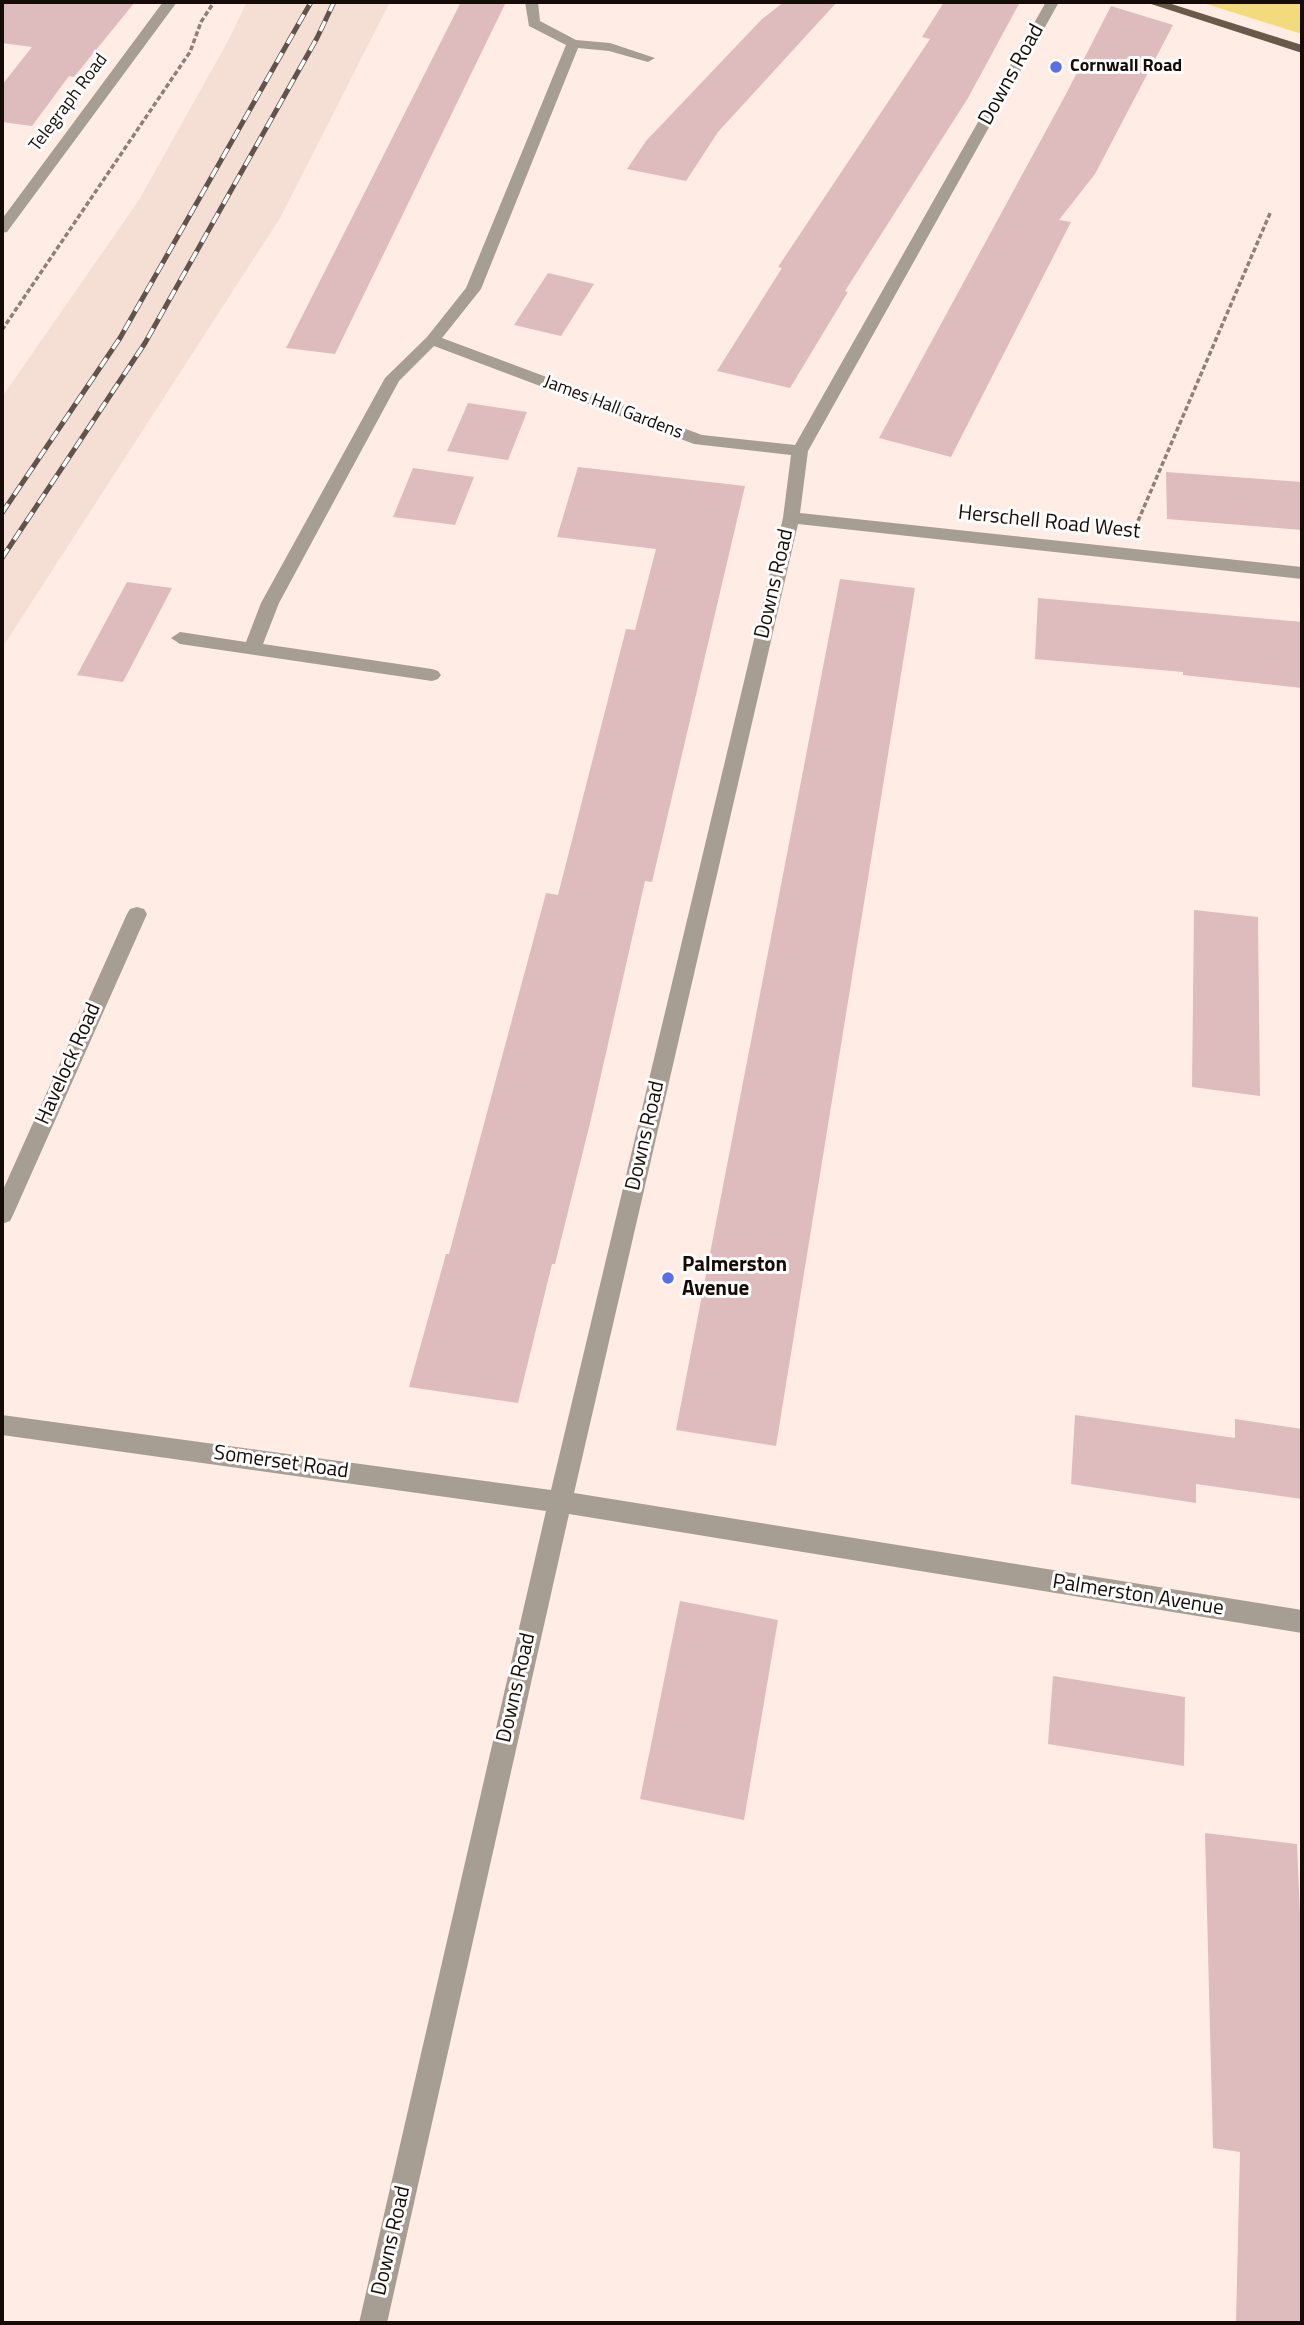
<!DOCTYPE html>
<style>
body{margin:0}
#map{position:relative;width:1304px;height:2325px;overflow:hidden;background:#ffece4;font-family:"Titillium Web",sans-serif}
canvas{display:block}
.frame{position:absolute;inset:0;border:4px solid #150b07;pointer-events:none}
</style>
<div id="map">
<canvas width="1304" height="2325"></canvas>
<div class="frame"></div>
</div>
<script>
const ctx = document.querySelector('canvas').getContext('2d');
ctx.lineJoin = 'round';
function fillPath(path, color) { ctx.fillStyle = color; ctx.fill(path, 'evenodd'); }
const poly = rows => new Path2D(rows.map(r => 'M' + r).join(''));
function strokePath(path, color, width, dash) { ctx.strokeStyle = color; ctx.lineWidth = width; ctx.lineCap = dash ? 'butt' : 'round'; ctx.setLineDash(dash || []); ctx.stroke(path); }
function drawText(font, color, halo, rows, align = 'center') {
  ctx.font = font + ' "Titillium Web",sans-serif'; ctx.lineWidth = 6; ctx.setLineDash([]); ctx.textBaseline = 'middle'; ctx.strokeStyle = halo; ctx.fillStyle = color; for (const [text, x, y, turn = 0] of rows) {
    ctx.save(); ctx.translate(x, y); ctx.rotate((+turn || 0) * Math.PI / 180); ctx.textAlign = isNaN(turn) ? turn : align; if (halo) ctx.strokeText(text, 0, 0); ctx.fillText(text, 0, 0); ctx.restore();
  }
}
fillPath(poly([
 [247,2,390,2,280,218,2,648,2,397,139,200,228,41]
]), '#f5ded4');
fillPath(poly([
 [1200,2,1302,2,1302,34]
]), '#f3db7d');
fillPath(poly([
 [2,2,135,2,74,77,69,76,32,126,2,122,2,85,32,47,2,43],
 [461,2,506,2,335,354,286,348],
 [784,2,837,2,718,132,686,181,627,169,646,141,762,19],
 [944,2,1020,2,968,98,845,291,848,292,790,388,717,371,782,268,778,267,930,39,922,37],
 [1111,6,1173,25,1095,174,1059,220,1071,222,951,457,879,438,1066,94],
 [548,273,594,284,561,336,514,325],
 [468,403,527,412,508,460,447,451],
 [578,467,745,486,652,882,645,881,591,1119,555,1264,552,1264,518,1403,409,1387,446,1254,449,1254,546,893,558,895,626,629,635,630,656,549,557,537],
 [413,468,474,477,455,525,393,517],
 [1166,472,1302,482,1302,530,1167,519],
 [840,579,915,588,776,1446,676,1430],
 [127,582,172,588,123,682,77,675],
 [1038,598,1302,622,1302,688,1183,675,1183,672,1035,659],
 [1194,910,1258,917,1260,1096,1192,1087],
 [1075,1415,1235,1438,1235,1419,1302,1429,1302,1499,1196,1484,1196,1503,1071,1484],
 [680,1601,778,1620,744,1820,640,1799],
 [1053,1676,1185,1697,1184,1766,1048,1744],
 [1205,1833,1297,1844,1302,1962,1302,2323,1236,2323,1240,2152,1213,2148]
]), '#debcbd');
strokePath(poly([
 [2,330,190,52,201,22,214,2],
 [1138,521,1271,211]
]), '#8f817a', 3.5, [5, 2.5]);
fillPath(poly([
 [163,2,177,2,7,232,2,233,2,219,163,2],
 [525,2,538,2,540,21,576,40,610,43,655,58,648,62,609,51,578,48,481,289,442,338,702,435,795,445,1046,2,1059,2,808,451,800,513,1302,567,1302,579,798,524,574,1493,1302,1610,1302,1633,569,1514,387,2323,359,2323,546,1511,2,1435,2,1415,551,1490,783,518,791,455,694,444,434,346,399,381,279,603,263,644,432,669,438,671,441,675,438,679,432,681,180,644,171,638,180,632,246,642,261,603,385,378,427,337,466,288,566,45,529,26,525,2],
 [137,907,144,909,147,914,13,1215,10,1221,2,1224,2,1192,127,914,130,909,137,907]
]), '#a69d93');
fillPath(poly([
 [1145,2,1165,2,1302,45,1302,53,1145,2]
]), '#695948');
const rail = poly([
 [2,513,120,338,311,2],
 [2,558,145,343,317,38,334,2]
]);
strokePath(rail, '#60534e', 5);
strokePath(rail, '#fdfdfd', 3.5, [11]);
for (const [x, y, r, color] of [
 [1056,67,7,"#5a6fe6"],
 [668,1278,7,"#5a6fe6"]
]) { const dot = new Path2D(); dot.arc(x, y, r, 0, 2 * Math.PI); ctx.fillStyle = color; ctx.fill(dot); strokePath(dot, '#fdfdfd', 2.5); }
drawText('bold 18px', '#150b07', '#fdfdfd', [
 ["Cornwall Road",1070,67]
], 'left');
drawText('18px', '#150b07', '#fdfdfd', [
 ["Telegraph Road",69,103,-53],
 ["James Hall Gardens",613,408,21]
]);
drawText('21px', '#150b07', '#fdfdfd', [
 ["Downs Road",1012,75,-61],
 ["Herschell Road West",1049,523,6],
 ["Downs Road",775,584,-77],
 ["Havelock Road",69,1064,-66],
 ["Downs Road",646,1136,-77],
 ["Somerset Road",281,1463,8],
 ["Palmerston Avenue",1138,1596,9],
 ["Downs Road",517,1688,-77],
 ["Downs Road",392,2241,-77]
]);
drawText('bold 21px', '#150b07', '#fdfdfd', [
 ["Palmerston",682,1266],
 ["Avenue",682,1290]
], 'left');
</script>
